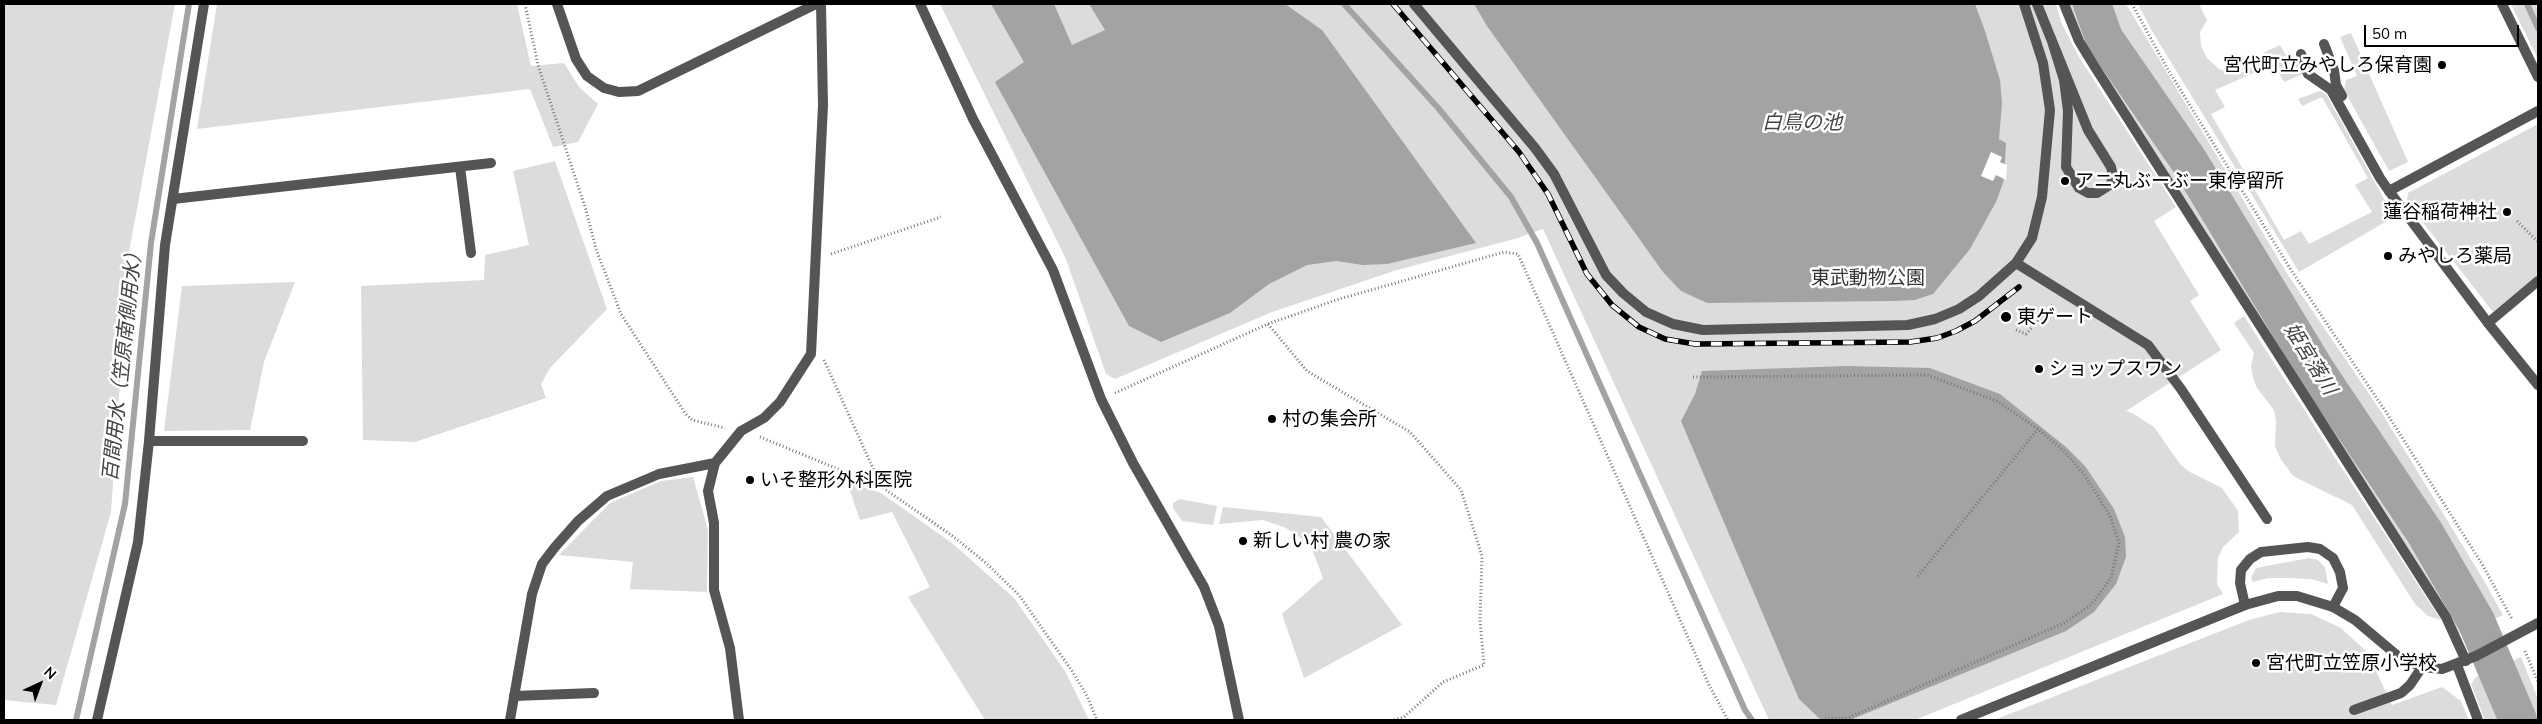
<!DOCTYPE html>
<meta charset="utf-8">
<style>
body{margin:0}
#map{position:relative;width:2542px;height:724px;overflow:hidden;background:#fff;font-family:Mulish,sans-serif}
canvas{display:block}
.frame{position:absolute;inset:0;border:5px solid #000;pointer-events:none}
.north{position:absolute;left:15px;top:659px;width:50px;height:50px;-webkit-text-stroke:4px #fff;paint-order:stroke;rotate:43deg;font-size:14px;font-weight:700;line-height:20px;text-align:center;color:#000}
.north::after{content:'';display:block;margin:auto;width:18px;height:22px;background:#000;clip-path:polygon(50% 0,100% 100%,50% 72%,0 100%)}
.scale{position:absolute;left:2364px;top:25px;width:155px;height:22px;box-sizing:border-box;border:2px solid #000;border-top:0;padding-left:6px;font-size:15px;line-height:18px;white-space:nowrap;color:#000;-webkit-text-stroke:4px #fff;paint-order:stroke}
</style>
<div id="map">
<canvas width="2542" height="724"></canvas>
<div class="frame"></div>
<div class="north">N</div>
<div class="scale">50 m</div>
</div>
<script>
const ctx = document.querySelector('canvas').getContext('2d');
ctx.lineJoin = 'round';
function fillPath(path, color) { ctx.fillStyle = color; ctx.fill(path, 'evenodd'); }
const poly = rows => new Path2D(rows.map(r => 'M' + r).join(''));
function strokePath(path, color, width, dash) { ctx.strokeStyle = color; ctx.lineWidth = width; ctx.lineCap = dash ? 'butt' : 'round'; ctx.setLineDash(dash || []); ctx.stroke(path); }
function drawText(font, color, halo, rows, align = 'center') {
  ctx.font = font + ' Mulish,"Noto Sans JP",sans-serif'; ctx.lineWidth = 5; ctx.setLineDash([]); ctx.textBaseline = 'middle'; ctx.strokeStyle = halo; ctx.fillStyle = color; for (const [text, x, y, turn = 0] of rows) {
    ctx.save(); ctx.translate(x, y); ctx.rotate((+turn || 0) * Math.PI / 180); ctx.textAlign = isNaN(turn) ? turn : align; if (halo) ctx.strokeText(text, 0, 0); ctx.fillText(text, 0, 0); ctx.restore();
  }
}
fillPath(poly([
 [4,4,175,4,129,252,111,512,56,705,4,700],
 [217,4,517,4,531,66,564,63,579,87,598,104,578,142,553,147,530,89,197,129],
 [940,4,2056,4,2061,22,2079,57,2176,207,2154,221,2199,295,2190,301,2221,350,2126,411,2132,413,2154,427,2180,464,2188,471,2222,488,2238,511,2239,532,2223,547,2218,558,2217,584,2223,594,1915,720,1769,720,1543,229,1518,238,1397,270,1272,312,1115,379,1106,374,1066,259],
 [2069,4,2081,4,2087,21,2105,59,2172,153,2216,234,2360,454,2421,543,2471,629,2459,634,2452,619,2098,63,2073,19],
 [2104,4,2126,4,2288,275,2380,410,2483,579,2503,615,2490,621,2468,580,2239,217,2128,51,2109,19],
 [2138,4,2199,4,2207,20,2200,32,2201,46,2207,58,2219,69,2230,73,2242,72,2253,66,2263,53,2280,45,2288,59,2295,57,2303,74,2284,82,2274,64,2215,90,2225,107,2211,114,2284,240,2301,231,2309,244,2372,212,2355,185,2368,178,2322,97,2302,106,2298,99,2320,91,2326,94,2394,217,2299,272,2152,31],
 [2511,4,2535,4,2538,11,2538,59],
 [2351,33,2408,162,2389,171,2344,90,2346,80,2357,76,2340,37],
 [2538,124,2538,275,2493,312,2407,202,2408,193],
 [555,161,607,309,550,368,541,384,546,398,415,442,363,440,361,286,484,280,485,255,529,245,513,171],
 [295,282,264,362,250,430,164,431,182,286],
 [2244,316,2339,464,2441,620,2428,616,2415,604,2352,505,2293,476,2280,458,2275,446,2276,421,2274,410,2257,388,2253,378,2251,366,2254,353,2234,323],
 [693,477,708,530,707,592,630,589,633,562,559,555,610,503,661,481],
 [847,482,881,493,952,543,1014,598,1065,671,1089,720,985,720,908,597,930,587,892,512,860,520],
 [1180,499,1217,506,1213,525,1182,521,1173,508,1173,503],
 [1223,507,1321,517,1402,625,1304,678,1282,614,1323,578,1310,544,1286,528,1263,520,1219,524],
 [2309,558,2318,560,2325,567,2328,584,2311,579,2287,578,2268,578,2253,582,2251,578,2256,568],
 [2280,612,2311,614,2341,628,2367,652,2392,705,2442,687,2461,701,2469,720,1994,720,2249,620],
 [2521,657,2538,699,2538,720,2527,720,2504,665],
 [2489,671,2508,720,2485,720,2471,684,2477,676]
]), '#dcdcdc');
fillPath(poly([
 [991,4,1054,4,1072,45,1105,30,1089,4,1285,4,1322,30,1476,243,1387,264,1363,265,1336,261,1307,265,1269,284,1230,313,1161,342,1129,326,995,82,1024,62],
 [1474,4,1975,4,1985,31,2000,80,2002,103,1999,139,2006,143,2004,180,1996,202,1970,249,1933,294,1915,300,1894,301,1707,303,1681,291,1663,272,1487,26],
 [1847,366,1930,368,2000,394,2066,447,2085,466,2114,509,2125,537,2126,557,2116,584,2094,612,2066,631,1850,720,1821,720,1799,699,1681,421,1695,394,1702,371]
]), '#a3a3a3');
fillPath(poly([
 [1991,152,2002,157,2000,162,2007,165,2006,180,2005,184,2006,180,1996,175,1993,181,1981,176]
]), '#fff');
strokePath(poly([
 [1344,4,1439,109,1511,197,1537,243,1745,710,1752,720],
 [2527,4,2538,28],
 [76,720,125,504,151,243,189,4]
]), '#a3a3a3', 6);
strokePath(poly([
 [2092,4,2104,38,2189,161,2317,372,2425,533,2476,621,2518,720]
]), '#a3a3a3', 38);
strokePath(poly([
 [525,4,538,65,586,210,596,249,621,314,685,413,692,420,725,428],
 [2132,4,2167,68,2291,270,2386,412,2482,564,2512,619],
 [2517,221,2538,242],
 [831,254,941,217],
 [1268,324,1307,371,1410,432,1461,490,1482,556,1480,620,1484,665,1443,682,1404,717,1394,720],
 [2016,330,2026,334,2054,304],
 [824,360,881,486],
 [1693,377,1927,375,1997,401,2038,429,2063,450,2084,474,2110,516,2119,543,2111,578,2091,605,2064,623,1848,718,1825,719],
 [1115,393,1268,324,1336,300,1504,252,1518,254,1709,685,1728,720],
 [760,437,882,487,954,537,986,563,1019,595,1072,671,1087,696,1097,720],
 [1918,576,2038,429],
 [2525,651,2538,682]
]), '#777', 3, [1, 2.5]);
strokePath(poly([
 [2037,4,2088,130,2111,167,2113,176,2111,184,2097,193,2088,193,2079,188,2066,167,2068,111,2064,80,2051,38],
 [2064,4,2079,41,2093,64,2446,617,2466,661],
 [2502,4,2538,77],
 [2324,44,2334,70,2336,85,2342,96],
 [2301,54,2308,74,2331,90,2380,178,2389,191],
 [460,167,471,253],
 [173,199,491,163],
 [2488,323,2538,281],
 [149,441,303,441],
 [2245,605,2240,583,2241,570,2250,559,2261,552,2308,547,2320,549,2333,558,2340,572,2343,588,2333,607],
 [514,696,594,693],
 [2354,710,2401,693,2410,685,2422,667]
]), '#555', 10);
strokePath(poly([
 [1414,4,1535,148,1554,174,1606,275,1623,293,1646,312,1673,324,1703,330,1908,325,1935,319,1959,309,1979,296,2016,263,2032,238,2042,197,2050,110,2043,63,2024,4],
 [2016,263,2148,345,2181,389,2267,519]
]), '#555', 10);
strokePath(poly([
 [557,4,576,59,587,76,604,88,619,92,638,91,816,4],
 [920,4,973,119,1053,270,1101,399,1133,463,1204,587,1219,626,1239,720],
 [2389,191,2488,323,2538,385],
 [2457,665,2478,720],
 [97,720,138,542,149,441,165,245,204,4],
 [510,720,532,594,542,564,555,547,578,521,607,496,659,474,715,463],
 [739,720,730,648,714,590,714,523,708,491,715,463,741,431,764,418,780,402,811,354,823,105,821,4],
 [1961,720,2245,605,2278,596,2297,596,2333,607,2355,620,2399,657,2422,667,2442,669,2476,656]
]), '#555', 10);
strokePath(poly([
 [2389,191,2538,111],
 [2476,656,2538,623]
]), '#555', 10);
const rail = poly([
 [1393,4,1519,152,1548,194,1587,274,1612,305,1639,327,1665,339,1695,344,1910,342,1937,338,1956,331,1975,321,2019,287]
]);
strokePath(rail, '#000', 5.5);
strokePath(rail, '#fff', 4, [11]);
for (const [x, y, r, color] of [
 [2442,65,5,"#000"],
 [2065,181,5,"#000"],
 [2507,212,5,"#000"],
 [2388,256,5,"#000"],
 [2006,317,6,"#000"],
 [2039,369,5,"#000"],
 [1272,419,5,"#000"],
 [750,480,5,"#000"],
 [1243,541,5,"#000"],
 [2256,663,5,"#000"]
]) { const dot = new Path2D(); dot.arc(x, y, r, 0, 2 * Math.PI); ctx.fillStyle = color; ctx.fill(dot); strokePath(dot, '#fff', 2); }
drawText('19px', '#000', '#fff', [
 ["宮代町立みやしろ保育園",2432,65,"right"],
 ["アニ丸ぶーぶー東停留所",2075,181],
 ["蓮谷稲荷神社",2497,212,"right"],
 ["みやしろ薬局",2398,256],
 ["東ゲート",2017,317],
 ["ショップスワン",2049,369],
 ["村の集会所",1282,419],
 ["いそ整形外科医院",760,480],
 ["新しい村 農の家",1253,541],
 ["宮代町立笠原小学校",2266,663]
], 'left');
drawText('19px', '#333', '#fff', [
 ["東武動物公園",1868,278]
]);
drawText('italic 20px', '#444', '#fff', [
 ["白鳥の池",1802,123],
 ["姫宮落川",2310,359,58],
 ["百間用水（笠原南側用水）",123,362,-84]
]);
</script>
